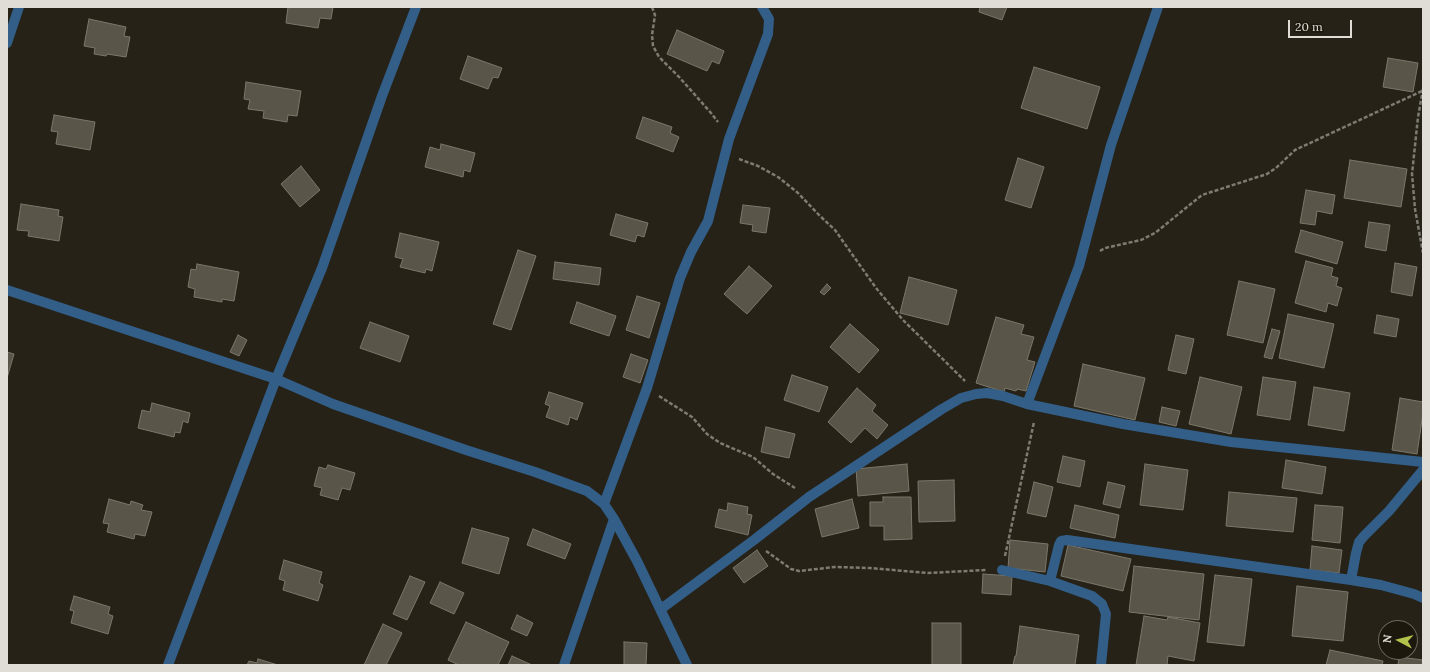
<!DOCTYPE html>
<style>
body{margin:0}
#map{position:relative;width:1430px;height:672px;overflow:hidden;background:#262217;font-family:Lora,serif}
canvas{display:block}
.frame{position:absolute;inset:0;border:8px solid #e0ddd6;pointer-events:none}
.north{position:absolute;left:1378px;top:620px;width:40px;height:40px;box-sizing:border-box;background:#1d180e;border:1px solid #6b675e;border-radius:50%;rotate:277deg;font-size:11px;font-weight:700;line-height:16px;text-align:center;color:#e0ddd6}
.north::after{content:'';display:block;margin:auto;width:14px;height:18px;background:#b2c34c;clip-path:polygon(50% 0,100% 100%,50% 72%,0 100%)}
.scale{position:absolute;left:1288px;top:20px;width:64px;height:18px;box-sizing:border-box;border:2px solid #e0ddd6;border-top:0;padding-left:5px;font-size:12px;line-height:14px;white-space:nowrap;color:#e0ddd6;-webkit-text-stroke:3px #1d180e;paint-order:stroke}
</style>
<div id="map">
<canvas width="1430" height="672"></canvas>
<div class="frame"></div>
<div class="north">N</div>
<div class="scale">20 m</div>
</div>
<script>
const ctx = document.querySelector('canvas').getContext('2d');
ctx.lineJoin = 'round';
function fillPath(path, color) { ctx.fillStyle = color; ctx.fill(path, 'evenodd'); }
const poly = rows => new Path2D(rows.map(r => 'M' + r).join(''));
function strokePath(path, color, width, dash) { ctx.strokeStyle = color; ctx.lineWidth = width; ctx.lineCap = dash ? 'butt' : 'round'; ctx.setLineDash(dash || []); ctx.stroke(path); }
const building = poly([
 [288,7,333,7,331,19,320,18,318,28,286,23,288,7],
 [980,7,1007,7,1002,20,979,12,980,7],
 [89,19,126,27,124,36,130,37,126,57,107,54,106,56,94,54,95,48,84,46,89,19],
 [677,30,724,51,719,64,712,61,707,71,667,54,677,30],
 [468,56,502,68,498,78,493,77,488,89,460,79,468,56],
 [1388,58,1418,63,1413,92,1383,87,1388,58],
 [1034,67,1100,87,1087,129,1021,108,1034,67],
 [246,82,301,91,297,116,288,115,287,122,263,118,264,111,248,109,250,100,244,99,246,82],
 [54,115,95,122,90,150,56,144,58,132,51,131,54,115],
 [643,117,672,127,670,133,679,137,673,152,636,138,643,117],
 [441,144,475,153,470,172,464,170,463,177,425,167,430,147,440,150,441,144],
 [1018,158,1044,167,1031,208,1005,200,1018,158],
 [1350,160,1407,169,1401,207,1344,198,1350,160],
 [301,166,320,190,300,207,281,184,301,166],
 [1306,190,1335,195,1332,214,1317,211,1315,225,1300,223,1306,190],
 [21,204,59,210,58,216,63,217,59,241,28,236,29,231,17,230,21,204],
 [743,205,770,208,766,233,752,231,753,225,740,223,743,205],
 [616,214,648,223,644,237,637,235,635,242,610,235,616,214],
 [1369,222,1390,225,1386,251,1365,247,1369,222],
 [1301,230,1343,242,1337,264,1295,252,1301,230],
 [400,233,439,242,432,271,426,269,425,273,400,267,403,259,395,257,400,233],
 [518,250,536,256,511,330,493,324,518,250],
 [1306,261,1333,268,1331,276,1338,278,1336,286,1342,288,1337,306,1328,303,1326,312,1295,303,1306,261],
 [555,262,601,268,599,285,553,279,555,262],
 [1395,263,1417,267,1412,296,1391,292,1395,263],
 [197,264,239,272,234,301,222,299,222,302,194,297,195,289,188,287,191,269,196,270,197,264],
 [749,266,772,286,747,314,724,294,749,266],
 [909,277,957,290,948,325,900,313,909,277],
 [1239,281,1275,289,1263,343,1227,335,1239,281],
 [827,284,831,288,824,295,820,292,827,284],
 [637,296,660,303,649,338,626,330,637,296],
 [577,302,616,316,609,336,570,323,577,302],
 [1288,314,1334,324,1324,368,1279,358,1288,314],
 [1377,315,1399,319,1396,337,1374,333,1377,315],
 [996,317,1024,325,1021,334,1034,337,1027,360,1035,362,1026,391,1017,389,1016,391,1005,388,1004,392,976,383,996,317],
 [370,322,409,336,400,362,360,348,370,322],
 [850,324,879,350,859,373,830,347,850,324],
 [1272,329,1280,331,1272,359,1264,357,1272,329],
 [238,335,247,340,239,356,230,352,238,335],
 [1176,335,1194,339,1186,374,1168,370,1176,335],
 [7,352,14,354,7,378,7,352],
 [631,354,648,360,640,383,623,377,631,354],
 [1083,364,1145,378,1135,420,1074,406,1083,364],
 [792,375,828,387,819,412,784,400,792,375],
 [1200,377,1242,387,1231,434,1189,424,1200,377],
 [1263,377,1296,382,1290,420,1257,415,1263,377],
 [1314,387,1350,393,1344,431,1308,425,1314,387],
 [857,388,876,405,872,411,888,425,877,439,865,428,851,443,828,422,857,388],
 [549,392,583,403,577,420,570,417,568,425,546,417,550,406,545,404,549,392],
 [1400,398,1423,402,1423,413,1417,454,1392,450,1400,398],
 [152,403,190,413,188,423,183,421,180,433,175,432,174,437,138,428,142,410,150,412,152,403],
 [1162,407,1180,411,1176,426,1159,422,1162,407],
 [766,427,795,434,789,458,761,452,766,427],
 [1063,456,1085,461,1080,487,1057,482,1063,456],
 [1286,460,1326,467,1322,494,1282,488,1286,460],
 [907,464,909,491,858,496,856,469,907,464],
 [1145,464,1188,470,1183,510,1140,505,1145,464],
 [328,465,355,473,350,490,342,488,338,500,320,495,322,488,314,486,319,467,326,469,328,465],
 [954,480,955,521,919,522,918,481,954,480],
 [1034,482,1053,487,1046,517,1027,513,1034,482],
 [1108,482,1125,486,1120,508,1103,504,1108,482],
 [1229,492,1297,498,1293,532,1226,526,1229,492],
 [883,497,911,497,912,539,884,540,884,526,870,526,870,502,883,502,883,497],
 [109,499,130,505,131,501,143,505,141,510,152,512,145,536,135,534,134,539,107,532,109,524,103,523,109,499],
 [852,499,859,528,822,537,815,509,852,499],
 [728,503,748,507,747,514,752,515,748,535,715,527,719,509,727,511,728,503],
 [1075,505,1119,515,1115,538,1070,528,1075,505],
 [1315,505,1343,507,1340,543,1312,540,1315,505],
 [472,528,509,538,499,574,462,563,472,528],
 [533,529,571,544,565,559,527,545,533,529],
 [1010,540,1048,544,1045,572,1008,568,1010,540],
 [1068,545,1131,559,1123,591,1061,576,1068,545],
 [1312,546,1342,550,1339,573,1310,570,1312,546],
 [757,550,768,566,744,583,733,568,757,550],
 [284,560,322,572,319,583,323,585,318,601,283,590,285,581,279,579,284,560],
 [1134,566,1204,574,1199,620,1129,612,1134,566],
 [983,574,1012,576,1011,595,982,593,983,574],
 [1215,575,1252,579,1244,646,1207,642,1215,575],
 [410,576,425,582,407,620,393,614,410,576],
 [440,582,464,593,454,614,430,603,440,582],
 [1297,586,1348,592,1343,641,1292,636,1297,586],
 [74,596,110,607,108,614,113,616,108,634,71,623,74,611,70,610,74,596],
 [517,615,533,623,527,636,511,629,517,615],
 [1144,616,1167,620,1168,617,1200,623,1194,661,1168,656,1167,665,1136,665,1144,616],
 [466,622,509,642,498,665,459,665,448,660,466,622],
 [932,623,961,623,961,665,932,665,932,623],
 [383,624,402,633,386,665,364,665,383,624],
 [1020,626,1079,635,1075,665,1013,665,1015,656,1016,656,1020,626],
 [624,642,647,643,646,665,624,665,624,642],
 [1330,650,1383,661,1382,665,1326,665,1330,650],
 [512,656,532,665,508,665,512,656],
 [1399,657,1423,660,1423,665,1398,665,1399,657],
 [258,659,278,665,247,665,249,661,257,663,258,659]
]);
fillPath(building, '#595549');
strokePath(building, '#7c776b', 1);
strokePath(poly([
 [652,7,655,15,652,35,653,46,659,57,680,78,711,113,718,122],
 [1423,89,1418,117,1412,174,1415,209,1423,253],
 [739,159,758,166,778,177,798,193,819,215,835,230,876,288,903,320,965,381],
 [1100,251,1105,248,1141,240,1155,233,1202,195,1267,174,1276,168,1295,150,1422,91],
 [659,396,692,417,707,434,720,443,753,457,773,474,795,488],
 [766,551,791,569,799,571,835,567,870,568,928,573,986,570],
 [1005,556,1034,422]
]), '#7e7b72', 2.5, [4, 2]);
strokePath(poly([
 [7,43,19,7],
 [7,290,276,379,333,404,466,450,535,472,587,491,604,504,614,519,637,561,687,665],
 [1027,404,1079,266,1111,145,1158,7],
 [604,504,647,388,680,278,691,252,708,221,729,139,768,34,769,19,762,7],
 [1002,570,1050,581,1092,596,1102,604,1106,614,1101,665],
 [1351,580,1356,553,1359,542,1364,536,1389,511,1423,470],
 [1050,581,1059,545,1061,541,1067,540,1351,580,1381,585,1414,594,1423,598],
 [661,609,754,540,809,497,942,409,961,398,976,394,987,393,1003,396,1027,404,1123,424,1231,442,1423,462],
 [168,665,276,379,322,268,382,96,416,7],
 [564,665,614,519]
]), '#325e88', 10);
</script>
